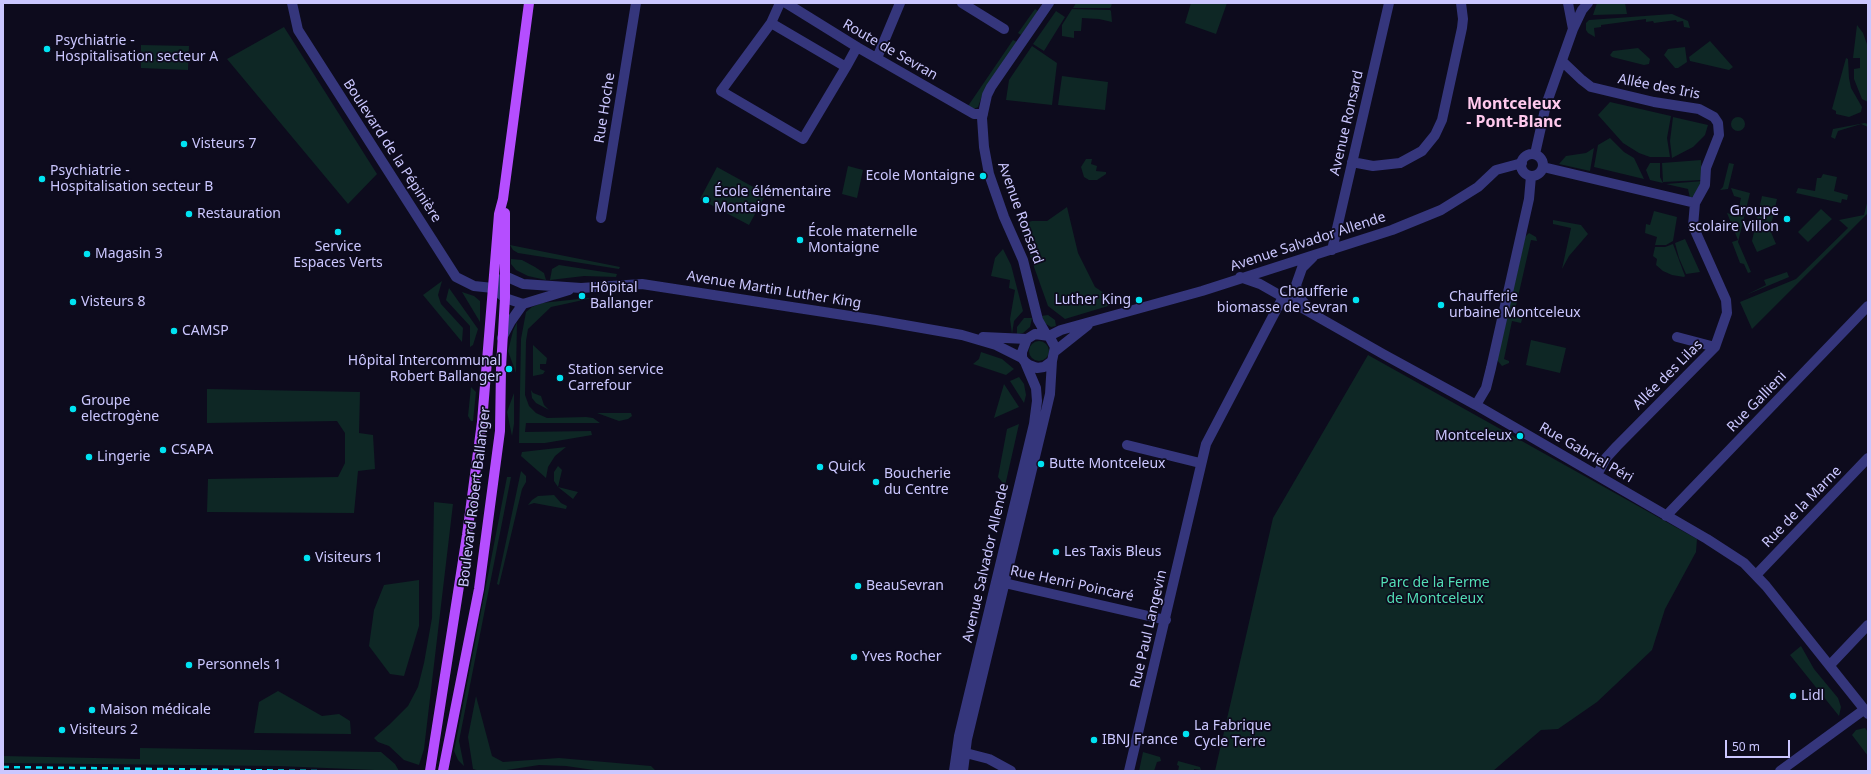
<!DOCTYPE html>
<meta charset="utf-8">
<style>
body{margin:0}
#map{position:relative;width:1871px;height:774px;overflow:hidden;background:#0d0b1d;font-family:"Noto Sans",sans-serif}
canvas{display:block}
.frame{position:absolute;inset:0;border:4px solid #cbc7ff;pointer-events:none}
.scale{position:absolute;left:1725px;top:740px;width:65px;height:18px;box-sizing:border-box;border:2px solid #cbc7ff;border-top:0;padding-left:5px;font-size:12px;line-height:14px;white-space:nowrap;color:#cbc7ff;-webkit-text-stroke:3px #0d0b1d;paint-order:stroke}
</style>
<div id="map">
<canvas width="1871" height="774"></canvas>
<div class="frame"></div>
<div class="scale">50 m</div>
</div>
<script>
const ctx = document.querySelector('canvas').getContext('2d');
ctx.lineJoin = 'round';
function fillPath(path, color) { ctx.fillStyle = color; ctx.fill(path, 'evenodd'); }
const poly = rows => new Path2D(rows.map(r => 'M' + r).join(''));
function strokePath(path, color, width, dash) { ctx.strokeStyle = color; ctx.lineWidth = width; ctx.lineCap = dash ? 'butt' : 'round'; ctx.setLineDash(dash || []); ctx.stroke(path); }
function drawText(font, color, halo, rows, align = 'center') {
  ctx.font = font + ' "Noto Sans",sans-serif'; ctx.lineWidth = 3.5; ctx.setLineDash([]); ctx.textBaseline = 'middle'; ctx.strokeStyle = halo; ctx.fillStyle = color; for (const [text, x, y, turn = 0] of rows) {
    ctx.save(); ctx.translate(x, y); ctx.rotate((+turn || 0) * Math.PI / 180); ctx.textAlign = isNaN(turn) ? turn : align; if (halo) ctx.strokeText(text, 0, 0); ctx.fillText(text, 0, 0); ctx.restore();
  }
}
fillPath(poly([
 [1076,3,1112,3,1111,7,1110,8,1073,8],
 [1191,3,1227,3,1216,34,1185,23],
 [1597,3,1625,3,1627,14,1593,15],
 [1035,9,1038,11,1021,35,1018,33],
 [1072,9,1110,10,1111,11,1112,22,1099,19,1082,18,1081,31,1074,31,1074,38,1062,36,1062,25],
 [1056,11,1065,17,1044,51,1033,44],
 [1672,14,1688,21,1690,28,1684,27,1683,21,1677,22,1676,20,1654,23,1653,21,1646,22,1646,19,1601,25,1601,27,1594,28,1595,37,1588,33,1586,30,1586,23,1589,20],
 [1857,25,1863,33,1868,47,1868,102,1862,99,1854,79,1854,69,1860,68,1860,58,1853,58],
 [284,27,377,174,348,204,227,59],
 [1013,40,1017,42,983,93,978,107,974,109,968,106],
 [1710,41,1733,67,1729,70,1690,61,1689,57],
 [141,45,189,46,188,70,141,68],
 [1032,46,1057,63,1052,105,1006,100,1009,80],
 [1685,47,1687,62,1678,68,1675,68,1664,55,1668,49],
 [1638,48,1650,59,1649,64,1644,65,1612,57,1610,55,1613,51],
 [1846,58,1848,59,1849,78,1851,88,1862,107,1861,112,1849,117,1836,114,1836,111,1832,109],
 [1062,76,1108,82,1105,110,1058,105],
 [1610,102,1671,116,1667,138,1670,157,1650,157,1639,153,1623,143,1598,115],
 '1731 124a7 7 0 1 1 14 0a7 7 0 1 1-14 0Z',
 [1673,117,1708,125,1705,135,1693,147,1672,158,1670,141],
 [1865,123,1868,124,1868,127,1861,124,1838,131,1835,139,1831,137,1833,129],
 [1610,138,1624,152,1634,158,1644,179,1594,167,1598,145],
 [1594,148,1590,171,1559,164,1566,156,1586,153],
 [1086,159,1092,159,1091,164,1097,166,1096,171,1106,172,1106,174,1097,180,1089,180,1084,177,1081,167],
 [1701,160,1702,180,1663,182,1662,163],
 [1650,163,1660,163,1660,177,1663,183,1650,180,1646,170],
 [1729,163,1734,164,1728,189,1720,190,1723,187],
 [848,166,863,170,857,198,842,194],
 [717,167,766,194,749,225,700,199],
 [1823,174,1837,177,1834,191,1848,195,1847,200,1842,199,1841,203,1796,193,1798,188,1815,191,1817,178,1821,178],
 [1703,181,1694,196,1690,198,1688,189,1666,184],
 [1731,188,1750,193,1738,242,1751,272,1748,273,1744,264,1740,263,1732,242,1738,240,1727,213,1737,216,1741,198,1734,196],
 [1762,196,1777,199,1770,230,1776,244,1757,252,1752,241],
 [1867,203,1868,213,1752,329,1740,302,1796,279,1848,228,1839,220,1864,215],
 [1067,207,1078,253,1095,287,1107,295,1108,306,1065,319,1048,306,1019,225,1032,221,1047,221],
 [1821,209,1832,219,1808,242,1798,232],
 [1654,211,1677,217,1673,241,1666,245,1655,245,1657,237,1645,233,1646,224,1650,225],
 [1553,220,1581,225,1588,234,1569,256,1562,269,1571,228,1553,224],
 [1529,233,1536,237,1537,241,1531,240,1515,310,1524,312,1521,323,1512,321,1504,359,1509,361,1509,363,1502,366,1497,360,1525,237],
 [1685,239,1700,272,1686,274,1679,258,1675,243],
 [1673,244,1685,276,1684,277,1672,275,1663,271,1656,265,1657,259,1653,256,1655,247,1665,247],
 [510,245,620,267,619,269,518,253,513,250],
 [1003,249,1011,265,1023,311,1014,321,1012,334,1010,319,1015,290,1009,288,1010,280,991,276,995,258],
 [511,259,522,260,535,267,544,273,546,280,528,276,516,270,511,264],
 [559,265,617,274,616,277,584,276,550,280,552,269],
 [1787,272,1789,277,1746,295,1766,285,1764,280],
 [442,281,438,295,441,304,463,328,462,342,423,295],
 [449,288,478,329,473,345,470,347,470,326,446,300],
 [462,292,474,296,480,301,480,322],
 [597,297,551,307,528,329,526,341,525,395,529,406,536,413,547,418,586,417,593,418,600,423,526,423,525,432,591,431,592,435,545,443,519,443,521,339,526,312,532,307,542,303],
 [1048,315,1055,320,1056,326,1051,327,1043,322,1041,316],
 [1024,318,1032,318,1030,327,1023,333,1017,334,1017,327],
 [517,322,516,373,508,351,513,331],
 [1531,340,1566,348,1560,373,1526,365],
 '1029 351a10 10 0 1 1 20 0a10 10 0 1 1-20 0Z',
 [533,345,547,358,546,364,540,364,540,369,545,371,543,374,533,376],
 [981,352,1002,359,1014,369,1006,375,973,364,979,359],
 [1368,355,1697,539,1696,552,1665,609,1652,650,1597,702,1558,729,1541,730,1493,771,1215,771,1273,518],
 [1019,377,1024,384,1026,395,1024,403,1010,381],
 [1004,384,1019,407,994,418],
 [471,387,476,392,473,421,471,421,468,416],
 [207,389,360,392,359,433,373,435,375,469,358,471,354,513,207,512,208,479,338,477,345,463,345,433,337,421,207,423],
 [531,390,533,393,541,396,544,405,549,410,536,403,532,398],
 [514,393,514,424,512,436,507,412],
 [597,413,631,413,632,416,628,419,619,421],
 [1019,424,1005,486,998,477,1007,429],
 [566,447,555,456,548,467,546,478,521,456,522,452],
 [558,466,562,470,558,487,578,492,573,499,558,487,554,481,554,472],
 [521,471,526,476,526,482,522,489,499,585,497,584],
 [507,477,511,477,459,741,464,766,458,760,454,751],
 [554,495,561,503,567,506,566,509,534,503,528,505,532,500,538,496],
 [434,502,453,504,424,749,419,765,404,760,389,746,378,742,374,738,390,724,408,706,418,687,424,663,432,618],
 [419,580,419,626,404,676,390,674,369,646,374,610,384,585],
 [1801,646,1814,669,1838,698,1841,707,1839,716,1790,655],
 [278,691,322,716,339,714,350,721,351,734,254,733,259,702],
 [476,696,492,756,503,762,559,758,651,766,656,771,601,771,566,766,539,765,500,771,480,771,473,769,468,737],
 [1865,728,1868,732,1868,756,1852,735,1856,730],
 [140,748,381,752,395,764,399,771,278,766,3,763,3,756,140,759],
 [1143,752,1160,757,1161,761,1157,762,1154,771,1139,771],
 [1178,761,1200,767,1201,770,1194,769,1194,771,1178,771,1179,766,1177,765]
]), '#0e2725');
strokePath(poly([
 [292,3,298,30,456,277,474,286,493,288],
 [786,3,857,47,960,106,974,114,983,114],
 [962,3,1004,29],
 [1568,3,1573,29],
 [771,23,780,3],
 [877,58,900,3],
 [1562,61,1582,80,1591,87,1654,102,1699,109,1714,117,1718,123,1719,135,1706,168,1705,185,1695,203],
 [846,67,771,23,721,91,803,139,846,67,857,47],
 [1535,154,1546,105,1573,29,1582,10,1588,3],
 '1521 165a11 11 0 1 1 22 0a11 11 0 1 1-22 0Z',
 [1352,162,1373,166,1400,163,1422,151,1435,135,1442,120,1462,28,1463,19,1461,3],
 [1543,167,1695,203,1693,226,1726,300,1727,313,1715,347,1617,446,1606,458,1597,475],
 [601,218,636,3],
 [1332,250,1389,3],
 [1240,277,1260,284,1383,354,1476,405,1707,539,1744,563,1766,586,1868,714],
 [493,288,505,276,523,284,581,288,642,284,876,320,962,335,996,345,1022,358],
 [493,288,505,298,523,304,569,290],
 [1309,309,1300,298,1296,285,1302,268,1313,257],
 [1035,334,1049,336,1055,347,1052,361,1044,367,1037,368,1029,365,1025,362,1022,358,1022,352,1027,339,1035,334],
 [1046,334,1038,320,1023,260,1004,217,989,174,984,147,982,118,987,95,991,87,1049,3],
 [1049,336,1061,330,1202,291,1392,230,1441,210,1478,187,1496,170,1522,163],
 [983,337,1027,339],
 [1677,337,1715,347],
 [502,338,511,321,523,304],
 [1054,352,1088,325],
 [1476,405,1486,388,1491,368,1529,199,1531,176],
 [1127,445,1200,463],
 [1666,516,1868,306],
 [1757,574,1868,458],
 [1000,582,1166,620],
 [1830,665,1868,625],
 [958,751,989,759,1011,771],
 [954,771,959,736,1034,424,1037,401,1036,388,1025,362],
 [963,771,967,739,1046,411,1050,394,1052,361],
 [1129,771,1206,444,1283,297],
 [1780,771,1865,709]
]), '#35367c', 10);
strokePath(poly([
 [430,771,467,535,482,422,499,214,503,199,529,3],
 [443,771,479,589,500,431,501,368,505,298,505,213]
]), '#b54eff', 10);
strokePath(poly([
 [3,767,317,771]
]), '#00e3f2', 2.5, [6, 5]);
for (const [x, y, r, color] of [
 [47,49,4,"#00e3f2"],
 [184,144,4,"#00e3f2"],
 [983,176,4,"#00e3f2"],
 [42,179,4,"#00e3f2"],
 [706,200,4,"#00e3f2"],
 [189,214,4,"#00e3f2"],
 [1787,219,4,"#00e3f2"],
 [338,232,4,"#00e3f2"],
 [800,240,4,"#00e3f2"],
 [87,254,4,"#00e3f2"],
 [582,296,4,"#00e3f2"],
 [1139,300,4,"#00e3f2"],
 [1356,300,4,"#00e3f2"],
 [73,302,4,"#00e3f2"],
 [1441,305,4,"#00e3f2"],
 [174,331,4,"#00e3f2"],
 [509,369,4,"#00e3f2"],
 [560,378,4,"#00e3f2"],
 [73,409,4,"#00e3f2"],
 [1520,436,4,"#00e3f2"],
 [163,450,4,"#00e3f2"],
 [89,457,4,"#00e3f2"],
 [1041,464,4,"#00e3f2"],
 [820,467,4,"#00e3f2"],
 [876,482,4,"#00e3f2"],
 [1056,552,4,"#00e3f2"],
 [307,558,4,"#00e3f2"],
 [858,586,4,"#00e3f2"],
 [854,657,4,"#00e3f2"],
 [189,665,4,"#00e3f2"],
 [1793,696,4,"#00e3f2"],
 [92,710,4,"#00e3f2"],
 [62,730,4,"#00e3f2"],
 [1186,734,4,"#00e3f2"],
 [1094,740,4,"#00e3f2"]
]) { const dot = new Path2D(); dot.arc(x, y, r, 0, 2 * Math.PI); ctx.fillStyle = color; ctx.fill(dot); strokePath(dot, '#0d0b1d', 1.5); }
drawText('14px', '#cbc7ff', '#0d0b1d', [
 ["Psychiatrie -",55,41],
 ["Hospitalisation secteur A",55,57],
 ["Visteurs 7",192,144],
 ["Psychiatrie -",50,171],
 ["Hospitalisation secteur B",50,187],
 ["Ecole Montaigne",975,176,"right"],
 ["École élémentaire",714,192],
 ["Montaigne",714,208],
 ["Groupe",1779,211,"right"],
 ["scolaire Villon",1779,227,"right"],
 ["Restauration",197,214],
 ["École maternelle",808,232],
 ["Montaigne",808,248],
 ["Service",338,247,"center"],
 ["Espaces Verts",338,263,"center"],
 ["Magasin 3",95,254],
 ["Hôpital",590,288],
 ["Ballanger",590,304],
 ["Chaufferie",1348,292,"right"],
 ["biomasse de Sevran",1348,308,"right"],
 ["Chaufferie",1449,297],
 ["urbaine Montceleux",1449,313],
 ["Luther King",1131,300,"right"],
 ["Visteurs 8",81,302],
 ["CAMSP",182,331],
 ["Hôpital Intercommunal",501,361,"right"],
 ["Robert Ballanger",501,377,"right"],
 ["Station service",568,370],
 ["Carrefour",568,386],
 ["Groupe",81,401],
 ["electrogène",81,417],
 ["Montceleux",1512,436,"right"],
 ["CSAPA",171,450],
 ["Lingerie",97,457],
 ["Butte Montceleux",1049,464],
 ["Quick",828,467],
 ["Boucherie",884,474],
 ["du Centre",884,490],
 ["Les Taxis Bleus",1064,552],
 ["Visiteurs 1",315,558],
 ["BeauSevran",866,586],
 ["Yves Rocher",862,657],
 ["Personnels 1",197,665],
 ["Lidl",1801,696],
 ["Maison médicale",100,710],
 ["La Fabrique",1194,726],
 ["Cycle Terre",1194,742],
 ["Visiteurs 2",70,730],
 ["IBNJ France",1102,740]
], 'left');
drawText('14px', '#cbc7ff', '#0d0b1d', [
 ["Route de Sevran",890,50,30],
 ["Allée des Iris",1659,87,11],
 ["Rue Hoche",605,108,-81],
 ["Avenue Ronsard",1347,123,-77],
 ["Boulevard de la Pépinière",392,151,57],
 ["Avenue Ronsard",1020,213,70],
 ["Avenue Salvador Allende",1308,242,-18],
 ["Avenue Martin Luther King",774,290,9],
 ["Allée des Lilas",1668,375,-45],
 ["Rue Gallieni",1757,402,-46],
 ["Rue Gabriel Péri",1586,453,30],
 ["Boulevard Robert Ballanger",475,497,-83],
 ["Rue de la Marne",1802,507,-46],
 ["Avenue Salvador Allende",986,563,-77],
 ["Rue Henri Poincaré",1072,584,12],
 ["Rue Paul Langevin",1149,629,-77]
]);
drawText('14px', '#53dfb6', '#0d0b1d', [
 ["Parc de la Ferme",1435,583],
 ["de Montceleux",1435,599]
]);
drawText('bold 16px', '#ffc9ed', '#0d0b1d', [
 ["Montceleux",1514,104],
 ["- Pont-Blanc",1514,122]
]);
</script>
